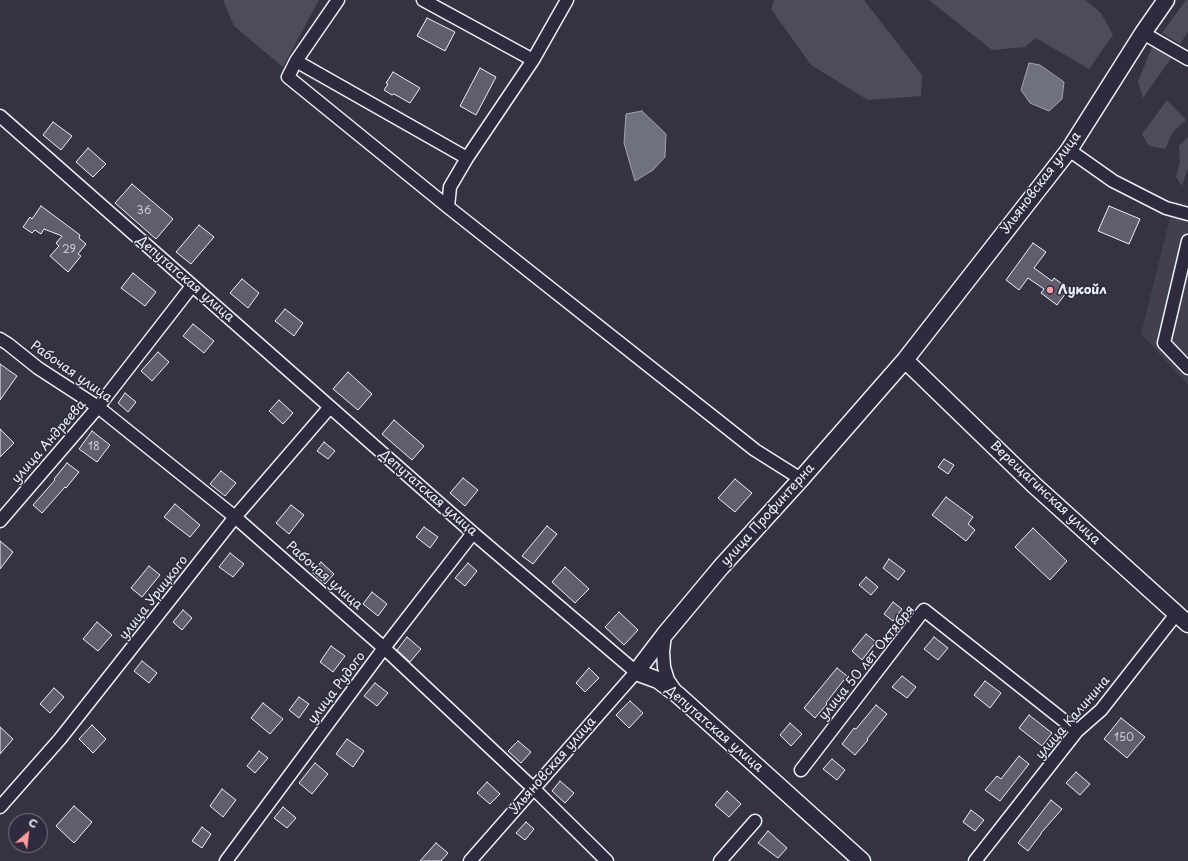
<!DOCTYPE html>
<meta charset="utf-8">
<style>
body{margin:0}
#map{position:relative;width:1188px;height:861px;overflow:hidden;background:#363244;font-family:"Playpen Sans",sans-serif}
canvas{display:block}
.north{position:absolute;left:8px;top:813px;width:40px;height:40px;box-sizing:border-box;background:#2f2a3d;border:1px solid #797a88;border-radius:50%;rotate:28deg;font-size:11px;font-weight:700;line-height:16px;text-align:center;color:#e8f1f8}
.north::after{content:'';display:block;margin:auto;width:14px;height:18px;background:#ff9aa2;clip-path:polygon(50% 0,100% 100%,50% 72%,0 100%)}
</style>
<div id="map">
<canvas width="1188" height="861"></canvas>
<div class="north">С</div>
</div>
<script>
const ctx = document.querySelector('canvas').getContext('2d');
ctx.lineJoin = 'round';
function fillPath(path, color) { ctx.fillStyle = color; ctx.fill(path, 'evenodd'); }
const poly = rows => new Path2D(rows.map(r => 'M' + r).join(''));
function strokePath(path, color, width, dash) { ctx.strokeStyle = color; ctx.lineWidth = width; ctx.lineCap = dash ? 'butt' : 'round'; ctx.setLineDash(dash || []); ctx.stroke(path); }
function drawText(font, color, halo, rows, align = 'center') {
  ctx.font = font + ' "Playpen Sans",sans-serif'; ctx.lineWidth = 3; ctx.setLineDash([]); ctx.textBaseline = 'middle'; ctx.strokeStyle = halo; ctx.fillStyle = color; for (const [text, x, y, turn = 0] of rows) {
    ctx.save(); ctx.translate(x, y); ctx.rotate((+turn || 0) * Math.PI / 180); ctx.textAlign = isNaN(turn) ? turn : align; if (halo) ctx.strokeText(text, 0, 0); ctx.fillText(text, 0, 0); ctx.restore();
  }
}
fillPath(poly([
 [1174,201,1188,204,1188,385,1141,334]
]), '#433f51');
fillPath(poly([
 [223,0,319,0,283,67,234,26],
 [774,0,864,0,922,75,921,96,868,100,811,65,771,9],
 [929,0,1085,0,1101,13,1113,35,1089,69,1036,38,1025,47,992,50],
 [1186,0,1188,0,1188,32,1180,44,1162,33],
 [1153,44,1172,57,1143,98,1138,82],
 [1167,100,1186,120,1173,132,1165,149,1149,146,1142,134],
 [1188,137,1188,168,1182,186,1176,177,1180,161,1179,146]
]), '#4d4b5c');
const water = poly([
 [1029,63,1040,65,1064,82,1062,99,1049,111,1030,103,1021,90,1029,63],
 [642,111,666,134,665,157,653,170,635,181,624,143,626,114,642,111]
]);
fillPath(water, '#70717f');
strokePath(water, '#a0a4af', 1);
const building = poly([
 [427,18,455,32,445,51,417,36,427,18],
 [480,68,496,77,476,115,460,106,480,68],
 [393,72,420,88,410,103,394,94,392,95,384,90,388,84,386,83,393,72],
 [53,122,72,136,61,150,43,135,53,122],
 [88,148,106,164,93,177,76,162,88,148],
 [132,184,173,219,156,239,115,203,132,184],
 [41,206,80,235,79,238,86,244,78,254,81,256,68,272,50,256,59,246,56,243,62,236,44,229,41,234,35,230,32,233,23,227,30,217,32,219,41,206],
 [1109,206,1140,219,1129,244,1098,231,1109,206],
 [199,225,214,237,191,264,176,252,199,225],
 [1033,243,1046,252,1034,268,1052,281,1054,278,1069,289,1057,305,1041,293,1044,289,1028,278,1019,290,1006,280,1033,243],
 [133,273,156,292,145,306,121,288,133,273],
 [242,279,259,293,248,308,230,293,242,279],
 [285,309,303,323,294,336,275,321,285,309],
 [193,324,214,341,204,353,183,336,193,324],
 [158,352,169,362,152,381,141,371,158,352],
 [0,364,17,376,0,400,0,364],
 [348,372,372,394,358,410,333,389,348,372],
 [125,393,136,402,128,412,118,403,125,393],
 [279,400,293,413,283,424,269,411,279,400],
 [394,420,424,446,412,460,382,434,394,420],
 [0,429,14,443,0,457,0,429],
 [92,431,110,445,97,462,79,449,92,431],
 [324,442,335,451,328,459,317,451,324,442],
 [944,459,954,465,948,474,938,467,944,459],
 [67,463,79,472,66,488,65,487,42,513,33,505,55,480,54,479,67,463],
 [221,471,236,483,225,496,210,484,221,471],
 [463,478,478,490,465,506,450,493,463,478],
 [735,479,752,493,735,512,718,498,735,479],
 [946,497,973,517,968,524,975,530,966,541,932,515,946,497],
 [175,504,200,525,190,537,164,517,175,504],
 [291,505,304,515,289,534,276,523,291,505],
 [547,526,557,534,533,564,522,556,547,526],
 [424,527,438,537,430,548,416,537,424,527],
 [1033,528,1067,561,1050,580,1015,547,1033,528],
 [0,541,13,552,0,569,0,541],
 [230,553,244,564,233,577,219,567,230,553],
 [889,559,905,571,898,580,883,568,889,559],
 [321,562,334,574,325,584,312,572,321,562],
 [468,563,477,571,465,586,455,578,468,563],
 [149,566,160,575,142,597,131,588,149,566],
 [565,567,589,589,575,603,552,582,565,567],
 [866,577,878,587,871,595,859,585,866,577],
 [372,592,387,604,378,616,363,604,372,592],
 [893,602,902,609,893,621,884,614,893,602],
 [183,610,192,618,182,630,173,622,183,610],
 [619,612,638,630,624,645,605,627,619,612],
 [97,622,112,635,98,651,83,639,97,622],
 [866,634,876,642,862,660,852,651,866,634],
 [407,637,421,649,410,662,397,650,407,637],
 [934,637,948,648,938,660,924,649,934,637],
 [331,646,345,656,333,672,320,662,331,646],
 [142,661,157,673,149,683,134,671,142,661],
 [589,668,599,678,585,692,576,683,589,668],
 [837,668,847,676,826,703,827,704,815,718,804,708,837,668],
 [902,676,916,687,907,698,892,687,902,676],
 [985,681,1001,693,990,708,974,695,985,681],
 [375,683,388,693,377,706,364,696,375,683],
 [54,688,64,697,50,713,40,704,54,688],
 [299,697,309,704,299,718,289,710,299,697],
 [630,701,643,713,629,728,616,715,630,701],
 [263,703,283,719,270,734,251,718,263,703],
 [876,705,887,714,867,739,868,740,855,755,842,744,854,728,856,729,876,705],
 [1029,715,1052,733,1042,746,1019,728,1029,715],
 [1121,718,1145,737,1127,758,1104,739,1121,718],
 [790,723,802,734,791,746,780,735,790,723],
 [92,725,106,739,93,753,79,739,92,725],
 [0,727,13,739,0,754,0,727],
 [347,739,364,751,353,767,336,754,347,739],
 [518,741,531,752,521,763,508,751,518,741],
 [259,751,268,758,255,773,247,766,259,751],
 [1019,756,1029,764,1000,801,985,790,997,776,1001,779,1019,756],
 [832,759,845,770,837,780,823,769,832,759],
 [315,763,328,774,312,794,299,783,315,763],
 [1076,772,1090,784,1080,795,1066,783,1076,772],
 [560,781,574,793,565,803,552,791,560,781],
 [487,782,500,794,490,804,477,793,487,782],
 [222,789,236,800,223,817,210,806,222,789],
 [727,791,741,804,729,817,715,805,727,791],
 [1051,800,1062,809,1041,833,1041,834,1028,851,1018,843,1051,800],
 [74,806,92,822,74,843,56,826,74,806],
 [283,807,296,818,287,828,274,818,283,807],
 [971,810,984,820,975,831,963,822,971,810],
 [526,822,534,829,525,840,516,833,526,822],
 [202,827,211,834,202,848,192,841,202,827],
 [768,831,787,848,778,858,758,843,768,831],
 [436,843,448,853,441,861,420,861,436,843]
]);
fillPath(building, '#605e6e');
strokePath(building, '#e8f1f8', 1);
const minor = poly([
 [338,0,296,61,288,77,448,207,755,450,801,479],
 [423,0,533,60],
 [1143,33,1188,59],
 [296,61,467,158],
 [0,116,473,533,636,672,470,861],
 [1069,150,1113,181,1166,208,1188,214],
 [448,207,450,187,467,158,533,60,567,0],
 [1188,241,1164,343,1188,368],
 [0,339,8,344,38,368,98,407,235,517,384,648,533,788,607,861],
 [0,521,98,407,192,286],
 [665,634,663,652,664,667,668,680,675,690],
 [801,770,924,610,1077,731],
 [0,807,60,739,235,517,330,407],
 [226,861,384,648,473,533],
 [720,861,755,821],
 [975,861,1077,731,1101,710,1177,613]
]);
const major = poly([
 [905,360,1034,485,1188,624],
 [862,861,678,695,658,680,636,672,665,634,721,567,801,479,905,360,1069,150,1143,33,1166,0]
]);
strokePath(minor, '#e8f1f8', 15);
strokePath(major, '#e8f1f8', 19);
strokePath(minor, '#2f2a3d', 12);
strokePath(major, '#2f2a3d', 16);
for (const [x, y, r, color] of [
 [1050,290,4,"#ff9aa2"]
]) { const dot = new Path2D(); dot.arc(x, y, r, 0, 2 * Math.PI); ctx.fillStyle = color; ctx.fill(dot); strokePath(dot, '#2f2a3d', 1.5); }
drawText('11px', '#c6ccd6', null, [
 ["36",144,211],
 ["29",69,250],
 ["18",94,447],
 ["150",1124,738]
]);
drawText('13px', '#e8f1f8', '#2f2a3d', [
 ["Ульяновская улица",1041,183,-53],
 ["Депутатская улица",185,279,41],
 ["Рабочая улица",71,372,35],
 ["улица Андреева",49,442,-49],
 ["Депутатская улица",428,493,41],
 ["Верещагинская улица",1045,493,43],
 ["улица Профинтерна",768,515,-48],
 ["Рабочая улица",324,576,41],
 ["улица Урицкого",154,598,-52],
 ["улица 50 лет Октября",867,663,-51],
 ["улица Рудого",337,688,-53],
 ["улица Калинина",1073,718,-49],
 ["Депутатская улица",714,729,41],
 ["Ульяновская улица",553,766,-49]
]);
drawText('bold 13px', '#e8f1f8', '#2f2a3d', [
 ["Лукойл",1058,290]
], 'left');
</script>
